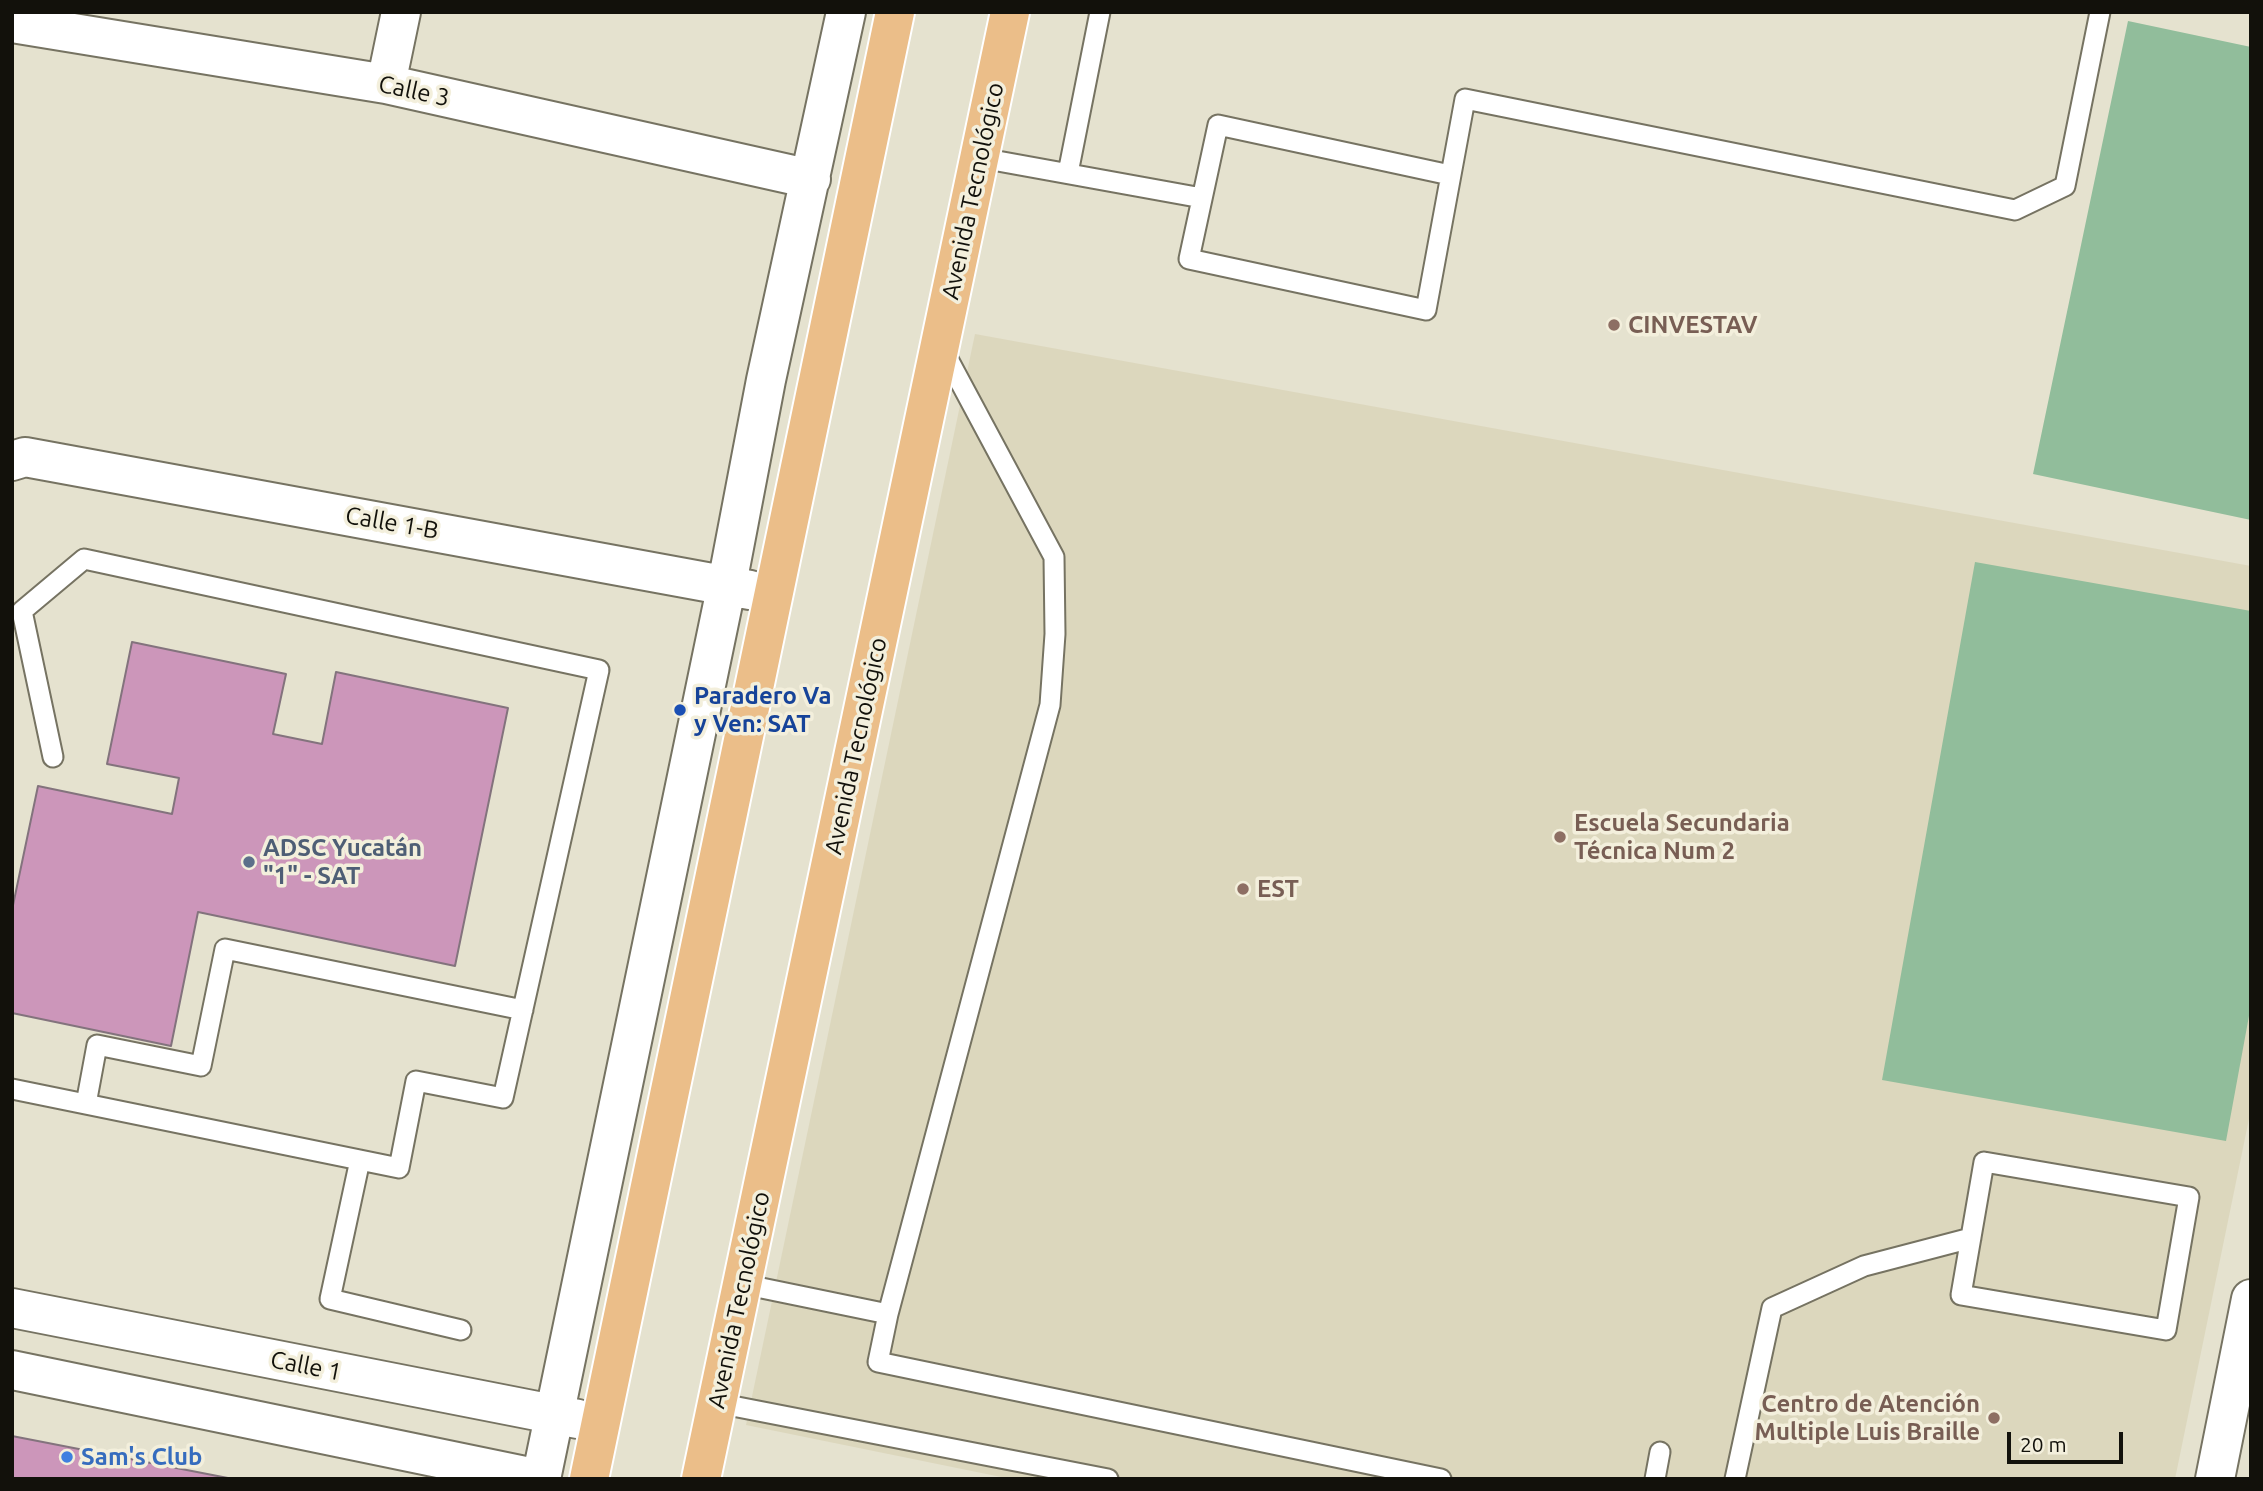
<!DOCTYPE html>
<meta charset="utf-8">
<style>
body{margin:0}
#map{position:relative;width:2263px;height:1491px;overflow:hidden;background:#e5e2cf;font-family:Ubuntu,sans-serif}
canvas{display:block}
.frame{position:absolute;inset:0;border:14px solid #12110b;pointer-events:none}
.scale{position:absolute;left:2007px;top:1432px;width:116px;height:32px;box-sizing:border-box;border:4px solid #12110b;border-top:0;padding-left:9px;font-size:21px;line-height:24px;white-space:nowrap;color:#12110b;-webkit-text-stroke:5px #f3efdc;paint-order:stroke}
</style>
<div id="map">
<canvas width="2263" height="1491"></canvas>
<div class="frame"></div>
<div class="scale">20 m</div>
</div>
<script>
const ctx = document.querySelector('canvas').getContext('2d');
ctx.lineJoin = 'round';
function fillPath(path, color) { ctx.fillStyle = color; ctx.fill(path, 'evenodd'); }
const poly = rows => new Path2D(rows.map(r => 'M' + r).join(''));
function strokePath(path, color, width, dash) { ctx.strokeStyle = color; ctx.lineWidth = width; ctx.lineCap = dash ? 'butt' : 'round'; ctx.setLineDash(dash || []); ctx.stroke(path); }
function drawText(font, color, halo, rows, align = 'center') {
  ctx.font = font + ' Ubuntu,sans-serif'; ctx.lineWidth = 7; ctx.setLineDash([]); ctx.textBaseline = 'middle'; ctx.strokeStyle = halo; ctx.fillStyle = color; for (const [text, x, y, turn = 0] of rows) {
    ctx.save(); ctx.translate(x, y); ctx.rotate((+turn || 0) * Math.PI / 180); ctx.textAlign = isNaN(turn) ? turn : align; if (halo) ctx.strokeText(text, 0, 0); ctx.fillText(text, 0, 0); ctx.restore();
  }
}
fillPath(poly([
 [975,334,2251,566,2251,1109,2175,1479,1011,1479,746,1425]
]), '#dcd7bd');
fillPath(poly([
 [2128,21,2251,47,2251,520,2033,474],
 [1975,562,2251,611,2251,1005,2226,1141,1882,1080]
]), '#91bd9b');
const building = poly([
 [132,642,286,674,273,734,322,744,336,672,508,708,455,966,198,912,171,1046,12,1013,12,910,38,786,172,814,179,778,107,764,132,642],
 [12,1436,233,1479,12,1479,12,1436]
]);
fillPath(building, '#cc96ba');
strokePath(building, '#83737d', 2);
const service = poly([
 [981,158,1202,198],
 [1068,173,1100,12],
 [1450,175,1218,125,1189,259,1426,310,1465,99,2015,210,2065,186,2100,12],
 [12,1089,399,1168,416,1081,503,1098,599,670,84,559,22,611,53,757],
 [86,1104,97,1045,201,1066,225,949,523,1010],
 [360,1160,330,1299,461,1330],
 [1984,1162,2189,1197,2166,1330,1961,1295,1984,1162],
 [742,1284,888,1314,1050,705,1055,634,1054,557,942,348],
 [888,1314,878,1362,1441,1479],
 [717,1403,1108,1479],
 [1655,1479,1660,1452],
 [1735,1479,1772,1308,1864,1266,1971,1238]
]);
const minor = poly([
 [12,23,386,84,811,179],
 [386,84,401,12],
 [12,461,25,457,750,590],
 [12,1308,578,1419],
 [12,1370,540,1479],
 [541,1479,727,584,766,380,846,12],
 [2215,1479,2251,1299]
]);
const primary = poly([
 [589,1479,895,12],
 [701,1479,1010,12]
]);
strokePath(service, '#767362', 23);
strokePath(minor, '#767362', 42);
strokePath(primary, '#fff', 42);
strokePath(service, '#fff', 19);
strokePath(minor, '#fff', 38);
strokePath(primary, '#ebbe89', 38);
for (const [x, y, r, color] of [
 [1614,325,7,"#8d6e63"],
 [680,710,7,"#1a4fb4"],
 [1560,837,7,"#8d6e63"],
 [249,862,7,"#5c6f8a"],
 [1243,889,7,"#8d6e63"],
 [1994,1418,7,"#8d6e63"],
 [67,1457,7,"#3f7fe0"]
]) { const dot = new Path2D(); dot.arc(x, y, r, 0, 2 * Math.PI); ctx.fillStyle = color; ctx.fill(dot); strokePath(dot, '#f3efdc', 2.5); }
drawText('24px', '#12110b', '#f3efdc', [
 ["Calle 3",414,91,12],
 ["Avenida Tecnológico",973,191,-78],
 ["Calle 1-B",392,523,10],
 ["Avenida Tecnológico",856,746,-78],
 ["Avenida Tecnológico",739,1300,-78],
 ["Calle 1",306,1366,11]
]);
drawText('bold 24px', '#785e54', '#f3efdc', [
 ["CINVESTAV",1628,325],
 ["Escuela Secundaria",1574,823],
 ["Técnica Num 2",1574,851],
 ["EST",1257,889],
 ["Centro de Atención",1980,1404,"right"],
 ["Multiple Luis Braille",1980,1432,"right"]
], 'left');
drawText('bold 24px', '#164399', '#f3efdc', [
 ["Paradero Va",694,696],
 ["y Ven: SAT",694,724]
], 'left');
drawText('bold 24px', '#4e5e75', '#f3efdc', [
 ["ADSC Yucatán",263,848],
 ["\"1\" - SAT",263,876]
], 'left');
drawText('bold 24px', '#366cbe', '#f3efdc', [
 ["Sam's Club",81,1457]
], 'left');
</script>
